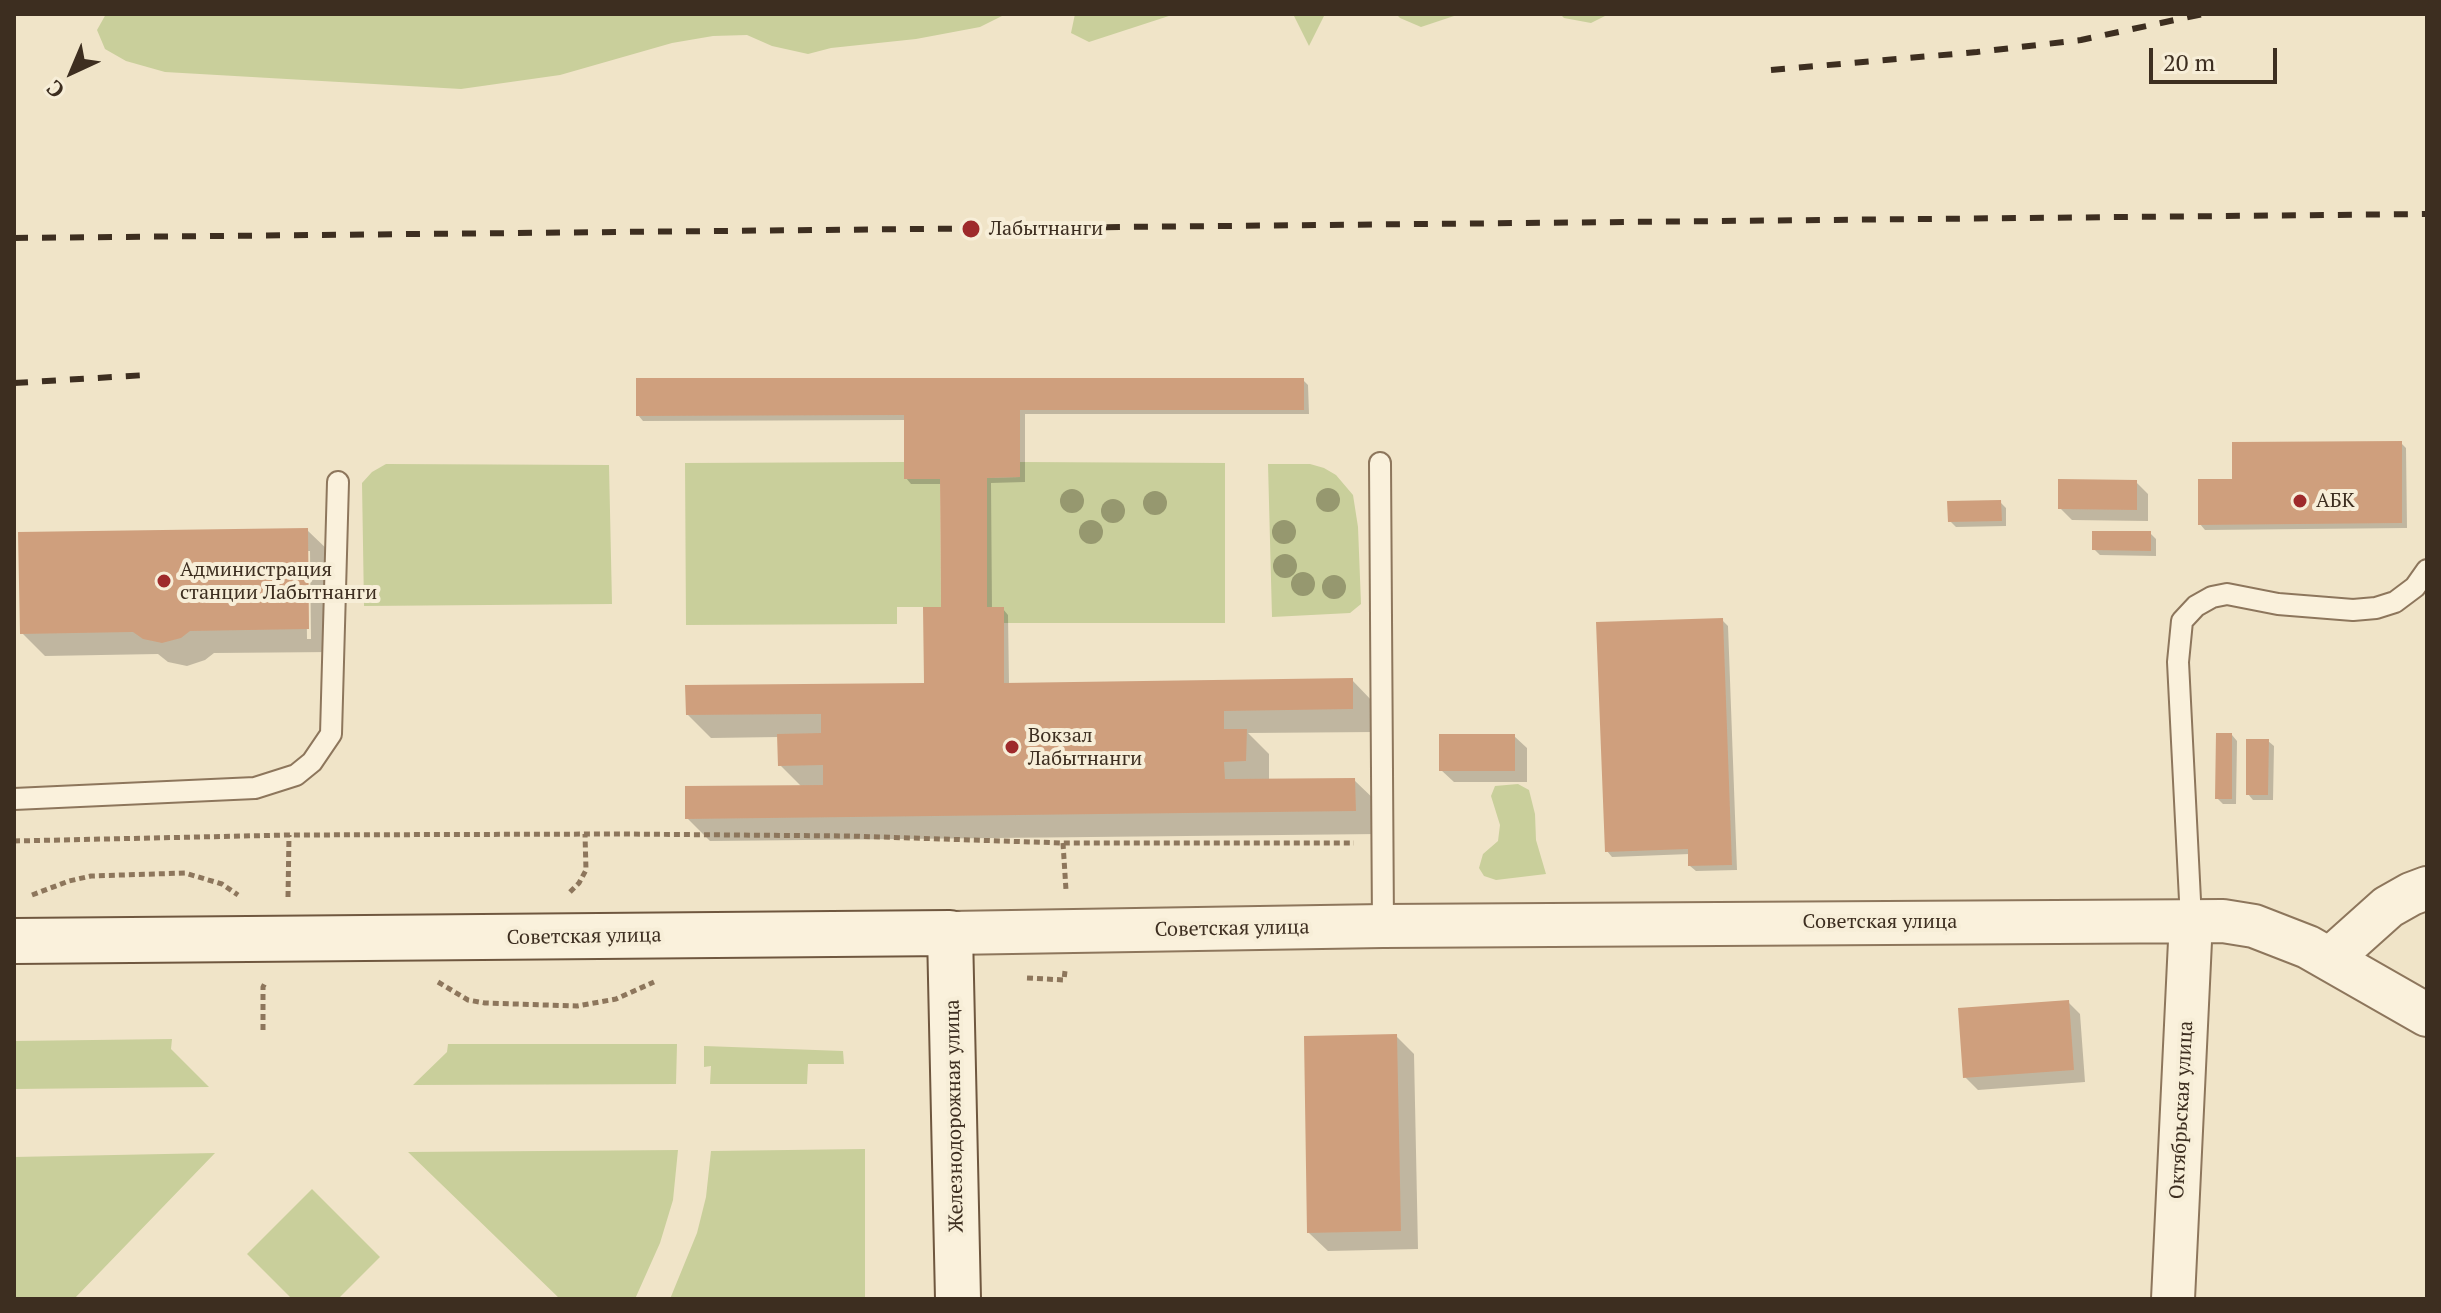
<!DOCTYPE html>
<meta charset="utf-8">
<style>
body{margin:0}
#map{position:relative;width:2441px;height:1313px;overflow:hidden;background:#f0e4c8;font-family:"PT Serif",serif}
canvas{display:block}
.frame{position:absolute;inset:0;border:16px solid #3d2e20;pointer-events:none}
.north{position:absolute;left:32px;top:32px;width:80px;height:80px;-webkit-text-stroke:6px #f7eed8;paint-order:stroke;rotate:224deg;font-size:22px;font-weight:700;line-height:32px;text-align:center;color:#3d2e20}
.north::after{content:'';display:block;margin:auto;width:28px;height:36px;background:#3d2e20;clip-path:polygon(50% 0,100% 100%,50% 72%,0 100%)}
.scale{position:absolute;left:2149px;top:48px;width:128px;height:36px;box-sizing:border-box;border:4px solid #3d2e20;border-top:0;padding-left:10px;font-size:24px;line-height:28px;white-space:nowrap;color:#3d2e20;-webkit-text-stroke:6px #f7eed8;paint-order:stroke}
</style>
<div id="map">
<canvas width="2441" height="1313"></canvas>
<div class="frame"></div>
<div class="north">С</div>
<div class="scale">20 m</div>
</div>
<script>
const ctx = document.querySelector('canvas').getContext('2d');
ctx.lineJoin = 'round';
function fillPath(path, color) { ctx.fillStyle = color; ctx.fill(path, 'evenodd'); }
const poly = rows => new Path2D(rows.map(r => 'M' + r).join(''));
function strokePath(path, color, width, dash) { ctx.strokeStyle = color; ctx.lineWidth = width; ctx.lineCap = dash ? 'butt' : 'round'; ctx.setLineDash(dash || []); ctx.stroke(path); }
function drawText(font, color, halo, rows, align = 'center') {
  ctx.font = font + ' "PT Serif",serif'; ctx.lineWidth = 8; ctx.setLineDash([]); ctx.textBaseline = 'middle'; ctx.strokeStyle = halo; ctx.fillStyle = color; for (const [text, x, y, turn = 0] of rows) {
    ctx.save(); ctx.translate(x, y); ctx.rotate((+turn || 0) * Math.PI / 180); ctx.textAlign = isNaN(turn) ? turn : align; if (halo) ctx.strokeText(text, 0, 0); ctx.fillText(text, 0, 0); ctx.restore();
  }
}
fillPath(poly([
 [106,14,1006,14,980,27,916,39,831,48,808,54,772,46,747,35,713,36,672,43,560,75,461,89,165,72,126,61,105,49,97,30],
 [1075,14,1175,14,1089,42,1071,33],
 [1291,14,1325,14,1309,46,1294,16],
 [1396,14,1460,14,1421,27,1400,18],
 [1560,14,1609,14,1591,23,1564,18],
 [904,462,904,479,940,479,941,607,897,607,897,624,686,625,685,463],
 [1020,462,1225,463,1225,623,1004,623,987,607,987,478,1020,477],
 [386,464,609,465,612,604,364,606,362,483,372,472],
 [1268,464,1310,464,1324,468,1336,475,1353,495,1358,527,1361,604,1350,613,1272,617],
 [1518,784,1529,790,1535,814,1536,840,1546,874,1496,880,1484,876,1479,868,1483,854,1498,841,1500,825,1491,796,1495,786],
 [172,1039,171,1049,209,1087,14,1089,14,1041],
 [448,1044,677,1044,676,1084,413,1085,447,1052],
 [704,1046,843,1051,844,1064,808,1064,807,1084,710,1084,711,1066,704,1067],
 [865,1149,865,1299,670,1299,697,1233,706,1197,711,1151],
 [678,1150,673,1200,660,1243,635,1299,560,1299,408,1152],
 [215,1153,74,1299,14,1299,14,1157],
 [312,1189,380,1257,338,1299,292,1299,247,1254]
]), '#c9cf9b');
fillPath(poly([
 [1303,380,1308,385,1309,414,1025,414,1025,482,991,483,992,609,1003,609,1008,615,1009,684,1352,680,1375,704,1375,732,1248,733,1269,754,1269,781,1354,780,1378,803,1378,834,710,841,687,818,802,787,780,765,779,737,711,738,688,715,926,685,943,609,942,484,911,484,906,478,906,420,643,421,638,415],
 [2401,443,2406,448,2407,528,2205,530,2200,524,2234,481],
 [2136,482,2148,494,2148,521,2072,520,2060,508],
 [2000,502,2006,508,2006,526,1956,527,1950,521],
 [307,530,331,553,332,652,214,653,205,660,187,666,168,662,158,654,45,656,22,633],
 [306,551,310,551,311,639,307,639],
 [2150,533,2156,539,2156,556,2100,555,2094,549],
 [1722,620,1728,626,1737,870,1696,871,1690,866,1690,854,1612,857,1607,851],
 [2232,735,2237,741,2236,804,2223,804,2217,798],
 [1514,736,1527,748,1527,782,1454,782,1441,770],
 [2268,741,2274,746,2273,800,2253,800,2248,794],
 [2068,1002,2080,1014,2085,1082,1978,1090,1965,1077],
 [1396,1036,1414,1054,1418,1249,1328,1251,1309,1233]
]), '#0003');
fillPath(poly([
 [636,378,1304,378,1304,410,1020,410,1020,477,987,478,987,607,1004,607,1004,683,1353,678,1353,709,1224,711,1224,729,1247,729,1246,761,1224,762,1225,779,1355,778,1356,811,685,819,685,786,823,785,823,765,778,766,777,734,821,733,821,714,686,715,685,685,924,683,923,607,941,607,940,479,904,479,904,415,636,416],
 [2402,441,2402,523,2198,525,2198,479,2232,479,2232,442],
 [2058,479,2137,480,2137,510,2058,509],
 [2001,500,2002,521,1948,522,1947,501],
 [308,528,309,629,190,631,181,638,162,643,143,639,133,632,20,634,18,532],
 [2092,531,2151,531,2151,551,2092,550],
 [1723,618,1732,865,1688,866,1688,849,1605,852,1596,622],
 [2216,733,2232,733,2232,799,2215,799],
 [1439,734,1515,734,1515,771,1439,771],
 [2246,739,2269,739,2268,795,2246,795],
 [2069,1000,2074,1070,1963,1078,1958,1008],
 [1397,1034,1401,1231,1307,1233,1304,1036]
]), '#cf9f7d');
const lane = poly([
 [1380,463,1383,926],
 [14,799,255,788,296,775,312,762,331,734,338,482],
 [2191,920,2178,662,2182,621,2196,606,2212,597,2227,594,2278,604,2353,610,2376,608,2395,602,2415,587,2427,570]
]);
const street = poly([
 [950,933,1383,926,2223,921,2254,926,2308,947,2427,1015],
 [2331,958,2388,907,2411,894,2427,888],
 [2173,1299,2191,920]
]);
const secondary = poly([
 [14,941,950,933,958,1299]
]);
strokePath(lane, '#8d765c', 24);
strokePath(street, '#8d765c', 46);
strokePath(secondary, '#6f573f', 48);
strokePath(poly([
 [14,841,289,835,621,834,850,836,1063,843,1354,843],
 [1063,843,1066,890],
 [570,892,579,883,586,870,585,834],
 [32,895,69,881,91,876,185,873,222,884,238,895],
 [288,897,289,835],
 [1027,978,1064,980,1065,971],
 [438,982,468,1000,485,1003,577,1006,616,999,654,982],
 [263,1030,263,987,265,983]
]), '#8d765c', 5, [6, 4]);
strokePath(lane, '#faf1dc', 20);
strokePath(street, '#faf1dc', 42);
strokePath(secondary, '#faf1dc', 44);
strokePath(poly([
 [1771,70,1977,52,2081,40,2203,14],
 [14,238,2427,214],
 [14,383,146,375]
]), '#3d2e20', 6, [14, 14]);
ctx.fillStyle = '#96986f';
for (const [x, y] of [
 [1328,500],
 [1072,501],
 [1155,503],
 [1113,511],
 [1091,532],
 [1284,532],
 [1285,566],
 [1303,584],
 [1334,587]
]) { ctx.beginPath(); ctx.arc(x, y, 12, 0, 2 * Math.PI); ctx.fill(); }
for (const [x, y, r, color] of [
 [971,229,10,"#9e2a2b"],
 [2300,501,8,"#9e2a2b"],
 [164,581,8,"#9e2a2b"],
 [1012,747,8,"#9e2a2b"]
]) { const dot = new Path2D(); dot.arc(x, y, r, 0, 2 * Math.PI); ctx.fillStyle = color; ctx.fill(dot); strokePath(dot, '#f7eed8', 3); }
drawText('20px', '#3d2e20', '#f7eed8', [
 ["Лабытнанги",989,229],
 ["АБК",2316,501],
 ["Администрация",180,570],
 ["станции Лабытнанги",180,593],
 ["Вокзал",1028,736],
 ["Лабытнанги",1028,759]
], 'left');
drawText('20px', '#3d2e20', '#f7eed8', [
 ["Советская улица",1880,922],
 ["Советская улица",1232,929,-1],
 ["Советская улица",584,937,-1],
 ["Октябрьская улица",2182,1110,-87],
 ["Железнодорожная улица",955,1116,-91]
]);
</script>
